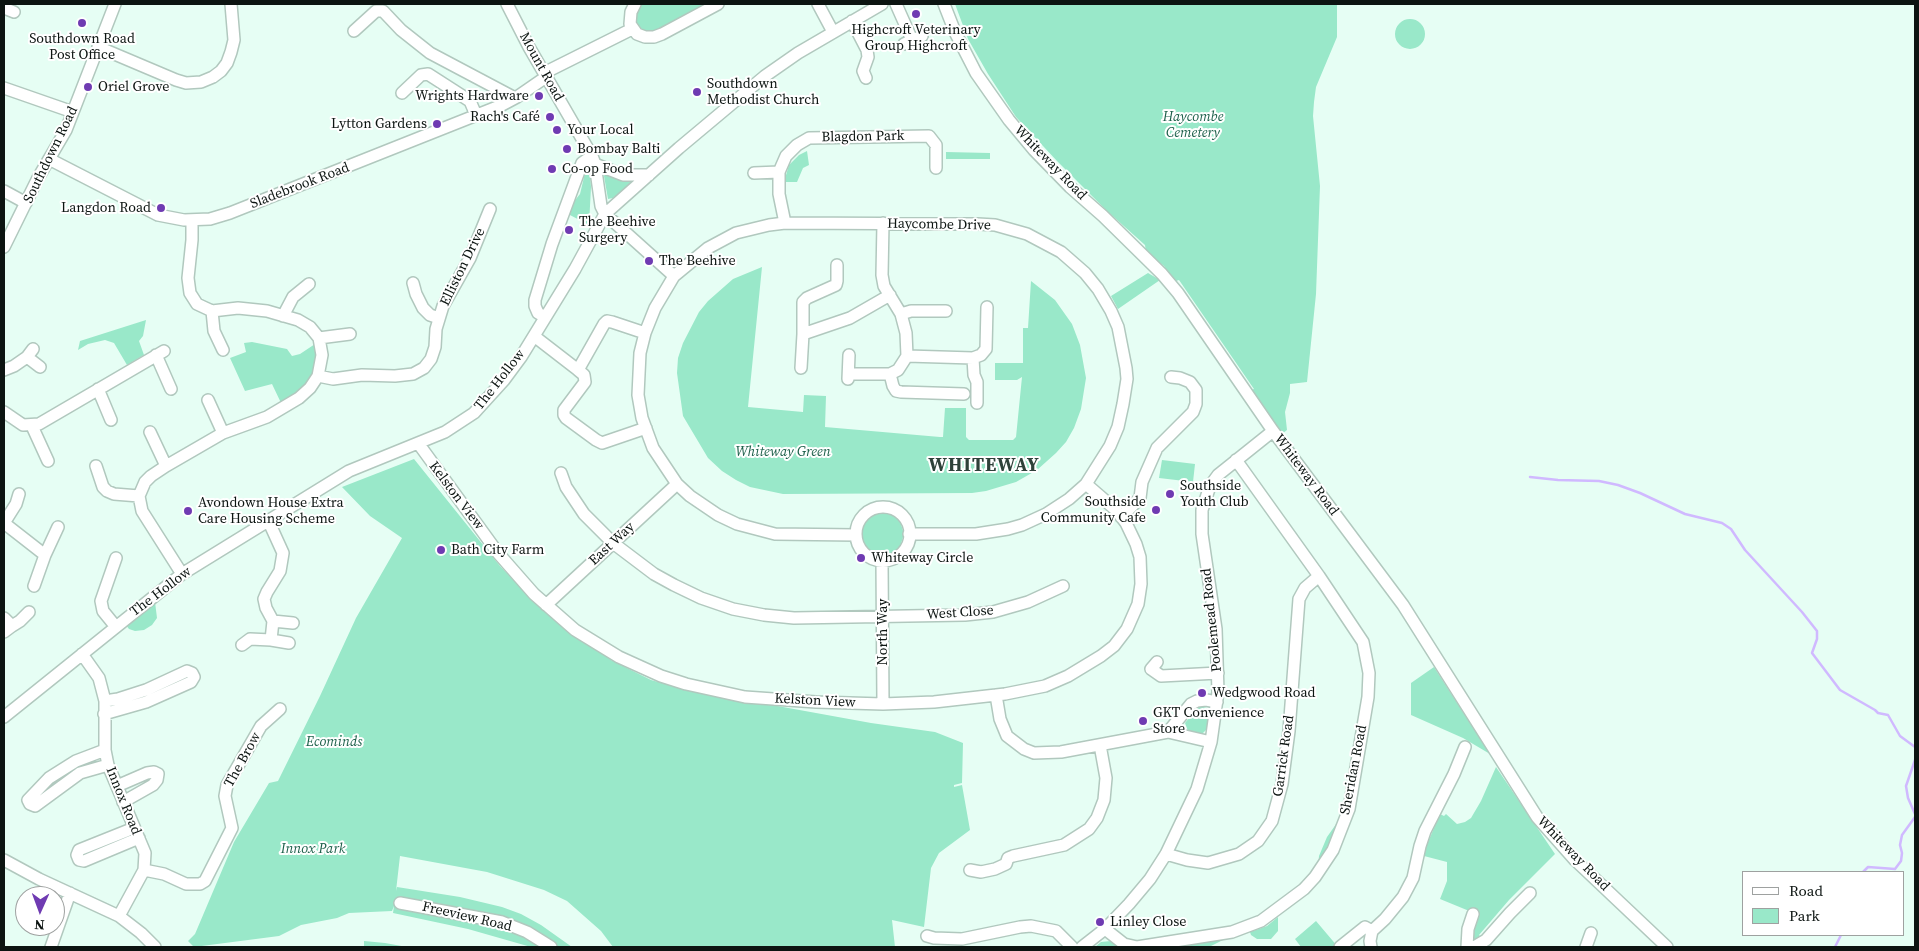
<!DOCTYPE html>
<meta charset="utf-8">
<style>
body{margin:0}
#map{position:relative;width:1919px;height:951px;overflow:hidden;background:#e6fef4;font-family:"Source Serif 4",serif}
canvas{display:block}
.frame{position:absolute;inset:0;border:5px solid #0c1411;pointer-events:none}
.legend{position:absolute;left:1742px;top:871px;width:162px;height:65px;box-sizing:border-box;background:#fff;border:1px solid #9ea1a0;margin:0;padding:6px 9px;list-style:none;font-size:15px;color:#0c1411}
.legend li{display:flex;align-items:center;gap:10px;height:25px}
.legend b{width:25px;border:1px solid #9ea1a0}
.north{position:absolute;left:15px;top:886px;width:50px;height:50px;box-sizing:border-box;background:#fff;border:1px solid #9ea1a0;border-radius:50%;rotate:182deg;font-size:14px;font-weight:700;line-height:20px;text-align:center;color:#0c1411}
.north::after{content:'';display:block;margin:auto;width:18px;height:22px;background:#6f3bb2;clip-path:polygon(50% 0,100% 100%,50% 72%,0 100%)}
</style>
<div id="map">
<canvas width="1919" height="951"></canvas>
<div class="frame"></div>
<ul class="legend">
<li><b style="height:6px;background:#fff"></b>Road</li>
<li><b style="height:14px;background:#99e8c9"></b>Park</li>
</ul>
<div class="north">N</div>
</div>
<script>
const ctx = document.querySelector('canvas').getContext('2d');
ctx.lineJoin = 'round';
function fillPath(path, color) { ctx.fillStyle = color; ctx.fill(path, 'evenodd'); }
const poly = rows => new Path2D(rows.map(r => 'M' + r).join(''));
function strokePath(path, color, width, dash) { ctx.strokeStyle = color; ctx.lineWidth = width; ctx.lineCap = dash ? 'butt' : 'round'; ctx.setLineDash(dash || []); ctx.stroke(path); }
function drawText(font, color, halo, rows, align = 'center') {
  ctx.font = font + ' "Source Serif 4",serif'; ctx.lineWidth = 4; ctx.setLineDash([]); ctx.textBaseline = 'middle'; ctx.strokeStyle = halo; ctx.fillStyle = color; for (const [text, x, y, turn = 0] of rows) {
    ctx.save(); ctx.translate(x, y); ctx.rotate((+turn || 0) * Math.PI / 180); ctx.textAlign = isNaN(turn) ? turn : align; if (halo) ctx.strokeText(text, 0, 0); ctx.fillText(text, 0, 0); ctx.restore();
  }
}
fillPath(poly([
 [640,4,711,4,650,34,636,27,635,9],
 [955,4,1337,4,1337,37,1316,87,1314,102,1313,116,1320,186,1316,294,1307,382,1290,384,1290,393,1285,412,1287,430,1282,434,1251,390,1254,389,1179,280,1176,281,1171,277,1164,266,1146,252,1145,245,1107,211,1057,161,1016,117,988,74,968,39],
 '1395 34a15 15 0 1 1 30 0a15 15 0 1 1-30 0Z',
 [807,151,809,165,803,168,797,182,784,182,789,165,799,155],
 [946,152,990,153,990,159,946,159],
 [587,170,590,174,591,187,589,225,568,214,572,204,580,194,585,173],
 [606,173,635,180,635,182,613,198,608,199,604,176],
 [762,267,748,407,803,412,804,395,826,396,825,427,940,437,943,437,945,408,966,408,966,437,969,440,1013,440,1016,437,1022,377,1017,380,995,380,995,363,1023,363,1023,328,1028,328,1031,281,1055,300,1072,324,1080,345,1086,378,1081,409,1074,428,1066,442,1056,453,1037,470,1016,482,986,491,972,493,783,494,750,487,736,480,722,471,708,458,683,416,677,373,678,358,683,343,699,312,708,301,733,279],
 [1148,273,1160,280,1118,309,1111,296],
 [146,320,143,336,139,341,144,355,127,365,114,343,105,340,88,344,78,350,80,341],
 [252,342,287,349,292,356,300,354,315,344,317,352,317,367,310,382,282,405,272,384,245,391,230,358,246,352,244,343],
 [414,459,500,566,540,608,611,660,651,680,687,690,727,699,761,703,871,723,935,732,963,743,962,783,954,785,954,787,962,785,970,830,939,853,931,868,924,927,892,920,895,947,613,947,601,931,567,901,544,890,487,872,400,856,396,891,397,887,460,897,502,907,521,914,541,925,572,947,531,947,468,929,393,913,394,906,392,911,349,913,337,918,301,925,279,936,194,947,188,941,195,934,234,842,269,783,278,781,320,696,356,618,402,538,370,516,342,487],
 [1162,460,1195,464,1193,482,1159,478],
 [883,513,894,515,900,521,904,534,900,547,892,554,877,556,861,543,862,528,865,521,872,515],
 [155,602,157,618,152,625,144,630,135,631,129,629,125,624],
 [1434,667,1490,754,1463,738,1411,715,1411,683],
 [1199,706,1207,708,1209,712,1207,729,1203,733,1198,734,1188,731,1185,723],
 [95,759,97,762,95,764,40,799,34,795,77,765],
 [1496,767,1555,854,1509,900,1479,935,1482,938,1473,941,1471,940,1475,921,1479,915,1440,899,1447,881,1447,862,1424,856,1425,849,1440,814,1444,816,1446,814,1457,824,1465,822,1471,818,1481,801],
 [1346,810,1341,825,1318,867,1319,856,1327,837],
 [1278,917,1278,931,1271,939,1257,939,1251,935,1250,932,1267,926],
 [1316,921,1338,947,1301,947,1295,939],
 [1225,939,1209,947,1166,947],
 [364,941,385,943,407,947,364,947],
 [1111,941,1119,947,1095,947,1101,942]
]), '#99e8c9');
strokePath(poly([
 [1530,477,1558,480,1599,481,1618,485,1640,493,1685,514,1722,523,1731,529,1745,550,1802,612,1817,631,1817,639,1812,653,1840,690,1875,710,1878,713,1888,715,1900,736,1915,747],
 [1915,760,1906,786,1908,798,1915,814],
 [1863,872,1868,867,1895,869,1901,861,1902,853,1900,845,1902,835,1915,817],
 [1835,947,1841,935]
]), '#d0b9ff', 2.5);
const minor = poly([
 [507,4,529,47,592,156,595,164,601,206,605,214,674,276],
 [635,4,631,12,630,24,637,34,645,37,654,37,662,34,718,4],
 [818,4,833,32],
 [896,4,912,40],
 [944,4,955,32,976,73,1009,120,1034,150,1070,187,1103,216,1162,274,1178,293,1273,431,1403,605,1537,817,1575,860,1667,947],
 [4,8,14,12],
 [852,21,867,50,868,57,863,71,866,78],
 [354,31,376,11,383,11,401,30,430,53,515,98],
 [904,44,922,36],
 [98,47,176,80,186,83,201,82,213,77,221,71,227,63,231,52,234,40,231,4],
 [544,73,632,29],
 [4,88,73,112],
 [402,93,421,75,428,74,470,101,476,115],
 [49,159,158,215,184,220,210,219,230,213,502,105,517,97,546,77],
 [595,164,623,175,649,175],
 [754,173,779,172],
 [4,191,26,203],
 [785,223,779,194,779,172,786,156,797,145,809,138,929,136,936,145,936,168],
 [4,247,38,178,66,130,115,4],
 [413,283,416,294,423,308,430,315,439,318],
 [212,311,214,331,223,350],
 [901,314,911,311,946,311],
 [283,316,293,297,309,284],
 [545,317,538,313,535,306,535,300,552,244,582,163,592,156],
 [645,333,612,322,607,321,604,324,578,370,584,375,585,382,564,410,564,415,566,418,596,440,602,443,646,428],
 [803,334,803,302,807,298,836,285,837,281,837,265],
 [534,336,578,370],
 [319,338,350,334],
 [156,355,171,389],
 [907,356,973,358,981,355,986,349,987,307],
 [27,357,40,367],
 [973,358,974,375,977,382,977,403],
 [801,368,803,334,850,318,890,295],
 [4,370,14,366,27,357,33,349],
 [849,374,890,374,898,370,907,356,906,333,901,314,884,286,882,275,883,223],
 [890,374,893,386,896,391,901,392,964,394],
 [318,376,333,379,362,375,395,376,413,374,424,368,431,359,435,347,436,329,443,306,470,258,490,209],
 [848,379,849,355],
 [98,389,111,420],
 [208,400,223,433],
 [4,412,23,425,39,424,164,351],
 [32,426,48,461],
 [150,432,166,466],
 [418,443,498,553,534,594,575,630,619,657,661,676,686,684,745,697,816,702,883,704,934,702,1005,694,1045,686,1068,676,1101,656,1114,646,1127,629,1138,604,1141,584,1140,557,1136,544,1126,523,1116,510,1086,484],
 [96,466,103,487,107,491,114,494,139,496],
 [561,473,566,487,584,514,613,543,654,574,674,585,701,598,733,609,764,615,794,618,965,615,993,612,1028,602,1063,586],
 '856 534a27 27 0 1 1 54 0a27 27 0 1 1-54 0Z',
 [1121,517,1140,498,1142,482,1157,448,1193,412,1196,404,1196,390,1190,382,1180,378,1171,377],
 [4,523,45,555],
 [4,523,16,504,19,494],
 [856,535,775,534,737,524,718,515,690,496,677,484,653,448,642,418,638,395,640,353,645,333,655,308,674,276,708,248,736,233,769,225,785,223,978,224,995,225,1027,234,1061,252,1085,273,1098,289,1111,311,1118,327,1126,368,1127,379,1123,404,1118,427,1110,446,1086,484,1069,499,1046,514,1022,525,1008,529,976,534,909,534],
 [882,561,883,704],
 [182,574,142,511,139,496,145,482,151,476,166,466,223,433,267,417,299,398,310,388,318,376,322,355,319,338,310,327,298,320,267,311,238,308,212,311,197,304,190,293,188,278,192,240,192,220],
 [34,586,45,555,58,527],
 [546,605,677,484],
 [4,618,12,626,4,632],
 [273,621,293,623],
 [12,626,20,621,29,612],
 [116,627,103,611,101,601,116,558],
 [271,640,289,643],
 [242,645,250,639,271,640,273,621,266,608,264,599,267,592,280,571,283,553,268,520],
 [82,654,99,678,105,701,105,750,108,765,145,853,144,870,119,916],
 [1157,662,1151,669,1161,676,1218,673],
 [996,695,1000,719,1007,736,1024,749,1034,753,1061,752,1168,732,1211,742],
 [104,714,146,702,191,682,194,677,192,673,187,671,146,690,118,699,105,701],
 [4,717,182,574,349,471,445,432,474,413,504,380,521,357,575,269,605,214,679,148,765,76,798,53,882,4],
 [1168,732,1191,704,1197,701,1206,700,1217,702],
 [105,750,76,761,49,778,28,800,30,804,35,806,80,773,108,765],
 [117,786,147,773,154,772,158,774,157,780,153,785,123,802],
 [134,828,79,850,77,855,79,860,84,861,139,838],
 [1166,854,1187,860,1208,863,1239,854,1258,841,1272,821,1282,784,1289,731,1299,599,1305,588,1319,576],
 [4,860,39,879,119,916,141,933,155,947],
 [144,870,164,874,186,884,200,884,205,881,232,828,225,796,227,785,261,726,280,709],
 [970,870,981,872,995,869,1006,864,1008,858,1013,856,1064,845,1089,829,1097,818,1104,800,1106,778,1100,745],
 [400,903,502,922,527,932,551,947],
 [1105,929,1124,944,1137,947,1232,932,1261,921,1304,889,1315,877,1333,850,1349,809,1368,697,1369,673,1363,642,1319,576,1236,460],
 [927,936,934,938,962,939,1020,927,1031,926,1056,931,1072,947],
 [51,947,70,893],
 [1082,947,1105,929,1129,904,1150,879,1166,854,1197,789,1211,742,1218,692,1216,629,1202,534,1202,510,1210,486,1218,475,1273,431],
 [1340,947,1365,927,1372,931],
 [1371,947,1370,941,1372,931,1385,919,1403,897,1413,878,1420,846,1425,831,1454,774,1465,747],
 [1467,947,1468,929,1473,914],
 [1474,947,1486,940,1510,913,1530,893],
 [1586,947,1591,933]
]);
strokePath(minor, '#b1c8be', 14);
strokePath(minor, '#fff', 11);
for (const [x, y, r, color] of [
 [916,14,5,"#6f3bb2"],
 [82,23,5,"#6f3bb2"],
 [88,87,5,"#6f3bb2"],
 [697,92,5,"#6f3bb2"],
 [539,96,5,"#6f3bb2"],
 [550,117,5,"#6f3bb2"],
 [437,124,5,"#6f3bb2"],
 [557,130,5,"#6f3bb2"],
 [567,149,5,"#6f3bb2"],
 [552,169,5,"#6f3bb2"],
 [161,208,5,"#6f3bb2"],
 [569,230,5,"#6f3bb2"],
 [649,261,5,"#6f3bb2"],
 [1170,494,5,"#6f3bb2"],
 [1156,510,5,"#6f3bb2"],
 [188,511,5,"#6f3bb2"],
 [441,550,5,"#6f3bb2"],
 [861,558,5,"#6f3bb2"],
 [1202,693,5,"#6f3bb2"],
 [1143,721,5,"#6f3bb2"],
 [1100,922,5,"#6f3bb2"]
]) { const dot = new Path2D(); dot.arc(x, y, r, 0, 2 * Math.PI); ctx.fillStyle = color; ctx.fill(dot); strokePath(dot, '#fff', 2); }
drawText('14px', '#0c1411', '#fff', [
 ["Highcroft Veterinary",916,30,"center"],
 ["Group Highcroft",916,46,"center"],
 ["Southdown Road",82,39,"center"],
 ["Post Office",82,55,"center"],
 ["Southdown",707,84],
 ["Methodist Church",707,100],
 ["Oriel Grove",98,87],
 ["Wrights Hardware",529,96,"right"],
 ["Rach's Café",540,117,"right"],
 ["Lytton Gardens",427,124,"right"],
 ["Your Local",567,130],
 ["Bombay Balti",577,149],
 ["Co-op Food",562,169],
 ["Langdon Road",151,208,"right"],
 ["The Beehive",579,222],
 ["Surgery",579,238],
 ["The Beehive",659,261],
 ["Southside",1180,486],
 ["Youth Club",1180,502],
 ["Southside",1146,502,"right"],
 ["Community Cafe",1146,518,"right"],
 ["Avondown House Extra",198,503],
 ["Care Housing Scheme",198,519],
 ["Bath City Farm",451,550],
 ["Whiteway Circle",871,558],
 ["Wedgwood Road",1212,693],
 ["GKT Convenience",1153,713],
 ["Store",1153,729],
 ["Linley Close",1110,922]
], 'left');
drawText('14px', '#0c1411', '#fff', [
 ["Mount Road",541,67,61],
 ["Blagdon Park",863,137,-1],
 ["Southdown Road",51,155,-64],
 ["Whiteway Road",1050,163,46],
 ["Sladebrook Road",300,186,-21],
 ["Haycombe Drive",939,225,1],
 ["Elliston Drive",463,267,-64],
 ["The Hollow",500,380,-52],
 ["Whiteway Road",1306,475,53],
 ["Kelston View",456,496,53],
 ["East Way",612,544,-43],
 ["The Hollow",161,592,-37],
 ["West Close",960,613,-4],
 ["Poolemead Road",1212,620,-96],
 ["North Way",883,632,-90],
 ["Kelston View",815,701,3],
 ["Garrick Road",1284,756,-82],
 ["The Brow",243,760,-61],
 ["Sheridan Road",1354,770,-79],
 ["Innox Road",123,801,68],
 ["Whiteway Road",1573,854,46],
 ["Freeview Road",467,917,13]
]);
drawText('italic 14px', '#1b5f49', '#fff', [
 ["Haycombe",1193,117],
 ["Cemetery",1193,133],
 ["Whiteway Green",783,452],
 ["Ecominds",334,742],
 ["Innox Park",313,849]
]);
ctx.letterSpacing = '1px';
drawText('bold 19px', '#2e4139', '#fff', [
 ["WHITEWAY",984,466]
]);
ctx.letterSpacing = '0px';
</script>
